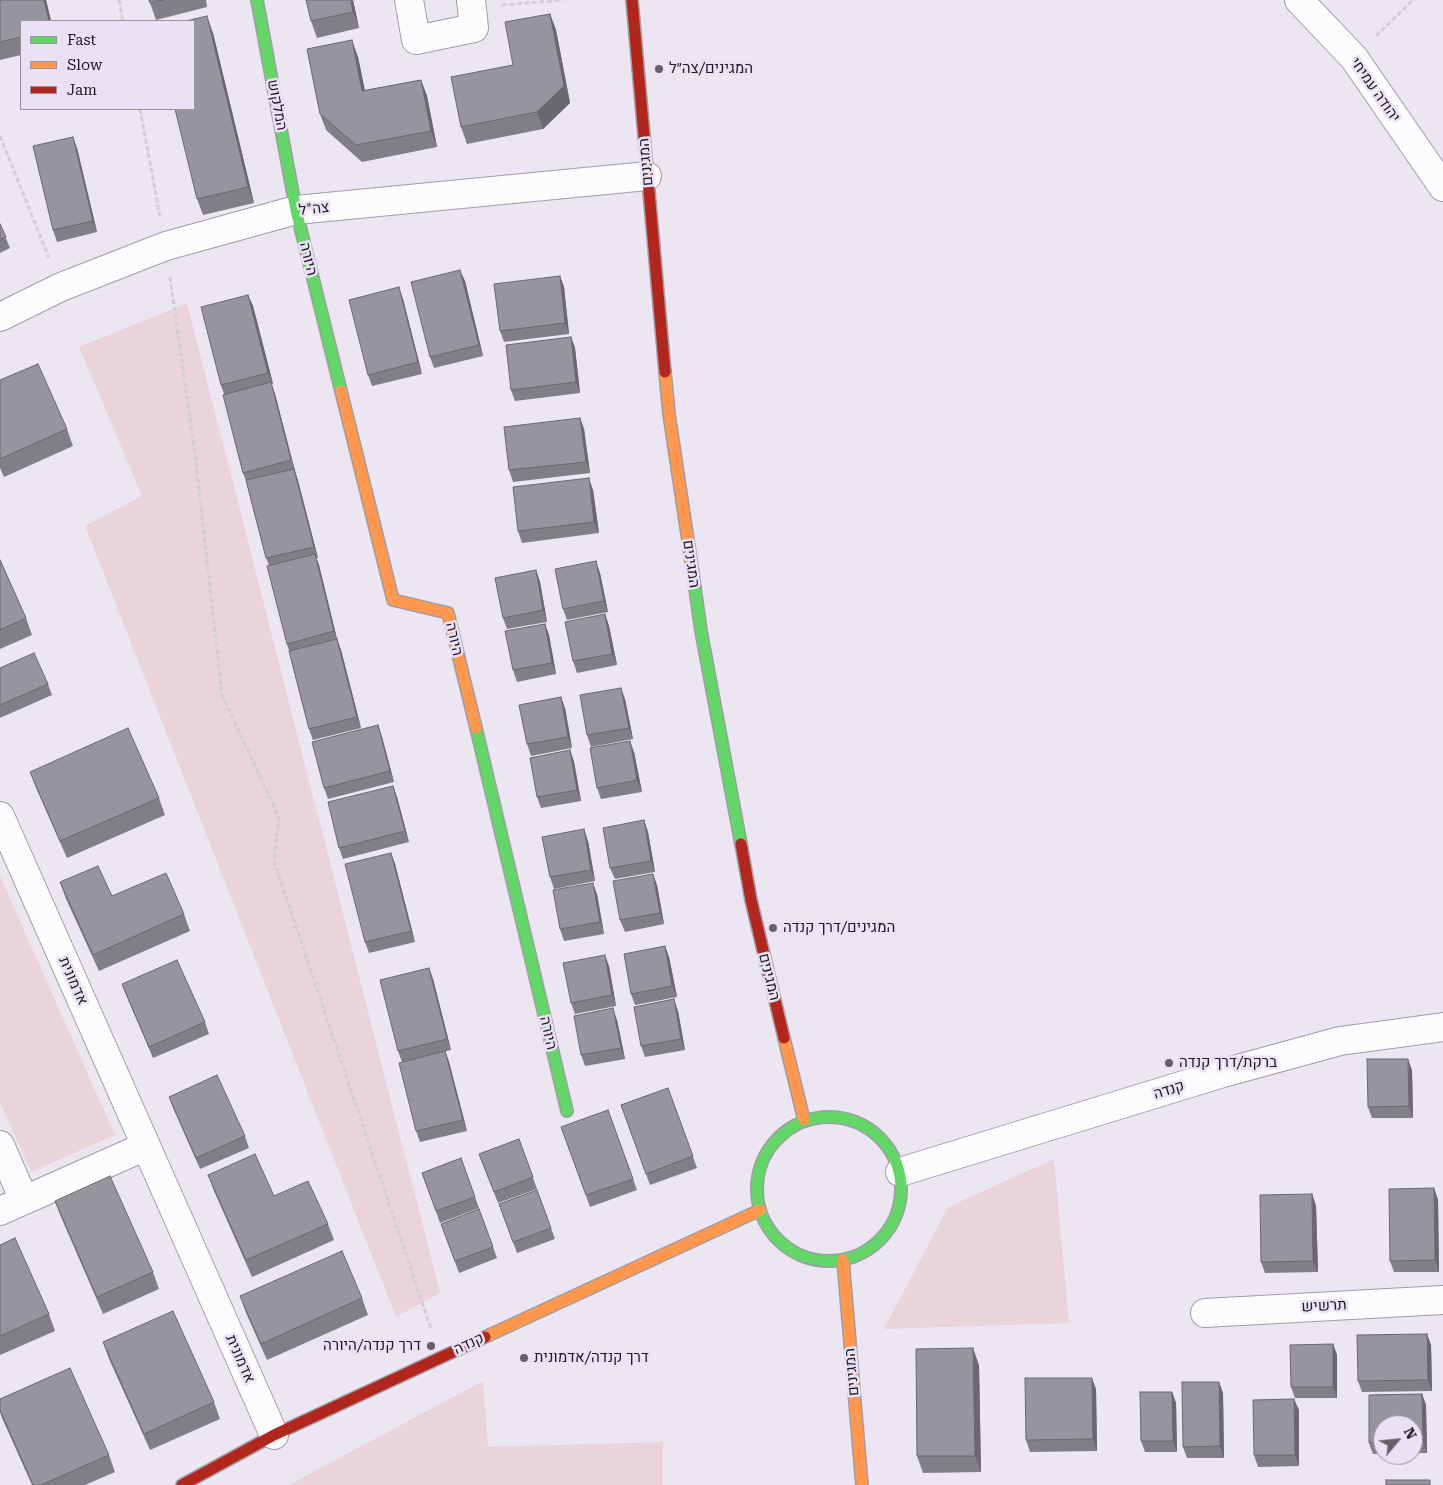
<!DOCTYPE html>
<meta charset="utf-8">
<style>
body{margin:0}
#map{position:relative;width:1443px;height:1485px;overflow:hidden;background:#ebe6f1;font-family:"Roboto Serif",serif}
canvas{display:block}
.legend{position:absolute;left:20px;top:20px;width:175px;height:90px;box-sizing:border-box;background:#eae1f5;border:1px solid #9891a0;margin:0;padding:6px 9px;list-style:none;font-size:15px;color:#1d1a21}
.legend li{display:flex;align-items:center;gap:10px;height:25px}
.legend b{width:25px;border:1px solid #9891a0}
.north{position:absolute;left:1373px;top:1415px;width:50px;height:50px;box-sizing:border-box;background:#eae1f5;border:1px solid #9891a0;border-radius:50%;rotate:62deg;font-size:14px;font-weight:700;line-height:20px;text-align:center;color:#1d1a21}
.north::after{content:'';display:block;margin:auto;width:18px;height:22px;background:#65616a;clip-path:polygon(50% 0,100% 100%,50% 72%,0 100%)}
</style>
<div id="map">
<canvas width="1443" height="1485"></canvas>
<ul class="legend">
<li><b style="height:6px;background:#63d668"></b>Fast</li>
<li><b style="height:6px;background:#ff974d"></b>Slow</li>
<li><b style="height:6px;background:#b3261e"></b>Jam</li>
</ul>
<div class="north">N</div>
</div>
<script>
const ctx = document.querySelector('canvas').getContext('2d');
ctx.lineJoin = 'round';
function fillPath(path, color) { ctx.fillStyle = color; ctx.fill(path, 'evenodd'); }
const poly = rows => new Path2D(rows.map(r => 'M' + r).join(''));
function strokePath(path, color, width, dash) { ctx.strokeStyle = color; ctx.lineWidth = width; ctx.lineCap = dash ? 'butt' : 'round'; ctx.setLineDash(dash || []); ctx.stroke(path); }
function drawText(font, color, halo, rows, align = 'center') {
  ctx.font = font + ' "Roboto Serif",Heebo,serif'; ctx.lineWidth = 5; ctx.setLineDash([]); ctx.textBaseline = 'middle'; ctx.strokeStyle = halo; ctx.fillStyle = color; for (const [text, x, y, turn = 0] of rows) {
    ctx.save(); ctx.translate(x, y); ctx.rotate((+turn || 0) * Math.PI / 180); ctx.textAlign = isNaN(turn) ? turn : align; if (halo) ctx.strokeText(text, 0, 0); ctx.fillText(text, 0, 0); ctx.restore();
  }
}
fillPath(poly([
 [187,303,440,1293,396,1317,85,526,142,496,79,347],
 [0,876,115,1135,31,1172,0,1102],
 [1054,1159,1069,1323,884,1329,948,1207],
 [483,1381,488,1447,663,1442,663,1485,289,1485]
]), '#ebd3dc');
const street = poly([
 [409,0,416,40,474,28,471,0],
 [1299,0,1354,58,1443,187],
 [0,317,61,287,166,246,296,210,647,176],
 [0,816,274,1435],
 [0,1145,24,1200],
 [900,1172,1223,1073,1340,1041,1443,1027],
 [0,1211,146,1146],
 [1205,1313,1443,1300]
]);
const fast = poly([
 [257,0,296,210,341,391],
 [692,567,701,631,741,844],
 [476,728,567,1111],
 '757 1189a72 72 0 1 1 144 0a72 72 0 1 1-144 0Z'
]);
const slow = poly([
 [665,372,669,414,692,567],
 [341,391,393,600,448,613,476,728],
 [784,1038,804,1120],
 [843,1260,862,1485],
 [485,1337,760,1210]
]);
const jam = poly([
 [632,0,665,372],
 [741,844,751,900,784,1038],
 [182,1485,274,1435,485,1337]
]);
strokePath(street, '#a09da5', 30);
strokePath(fast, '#a09da5', 14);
strokePath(slow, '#a09da5', 14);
strokePath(jam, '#a09da5', 14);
strokePath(poly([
 [119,0,123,21],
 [502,5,563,0],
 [1376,36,1413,0],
 [140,109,160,216],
 [0,136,49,258],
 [170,277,196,462,222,695,279,817,274,861,431,1329]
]), '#d1cfd2', 3, [5, 2.5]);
strokePath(street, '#fcfbfd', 28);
strokePath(fast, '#63d668', 11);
strokePath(slow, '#ff974d', 11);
strokePath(jam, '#b3261e', 11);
fillPath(poly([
 [0,0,46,0,51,21,21,21,21,55,0,60],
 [149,0,206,0,207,7,156,20],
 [353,0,359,28,317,38,311,21],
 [550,14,556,30,570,103,543,129,467,144,461,127,513,65],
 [213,33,254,203,203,215,197,199],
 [358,57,365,90,421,80,427,96,437,147,362,162,326,130,320,114],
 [77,148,97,232,57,242,53,230],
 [0,224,10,248,0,253],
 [560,276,564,287,569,334,504,342,500,331],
 [465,281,483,356,434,368,430,357],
 [248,295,253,306,273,384,271,384,275,394,294,470,298,480,318,558,316,558,319,565,338,643,341,650,361,728,313,740,309,729,289,651,287,644,269,565,266,558,246,481,243,473,224,394,221,385],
 [403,299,422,374,372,386,368,375],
 [571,337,575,348,580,393,515,401,511,390],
 [0,380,67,429,73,446,4,477,0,468],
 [580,418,584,429,590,473,513,482,509,470],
 [593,490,599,533,522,543,518,531],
 [0,560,26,618,32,635,0,649],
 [536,570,540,582,547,622,507,629,503,618],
 [600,573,608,612,567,620,563,609],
 [605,614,609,626,617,665,577,673,573,661],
 [545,624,549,635,556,674,517,682,513,670],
 [0,668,48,684,52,695,0,718],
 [625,699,633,739,591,747,587,735],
 [565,708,572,748,531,756,527,744],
 [378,725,382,737,394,782,328,799,324,788],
 [570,750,574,762,581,801,541,808,537,797],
 [634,752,642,792,601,799,597,788],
 [30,772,159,798,165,815,67,858,36,788],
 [393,786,397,797,409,842,343,859,339,848],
 [644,820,648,832,655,872,615,879,610,868],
 [588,841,595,881,554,889,550,877],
 [391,853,395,864,415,942,369,953,365,942],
 [60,882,112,896,184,914,190,931,99,971,66,899],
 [657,885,664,924,625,932,620,920],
 [597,894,604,934,564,941,560,929],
 [665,946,669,957,677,997,635,1005,631,994],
 [609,966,616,1006,575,1014,571,1003],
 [429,968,433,979,451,1050,402,1062,398,1051],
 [122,984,205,1022,209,1034,153,1058,126,995],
 [678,1011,685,1050,645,1057,641,1046],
 [617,1020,625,1059,585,1066,581,1055],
 [445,1051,449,1062,467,1131,420,1142,416,1131],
 [1412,1070,1413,1118,1372,1118,1368,1107],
 [668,1088,697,1168,650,1185,621,1105],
 [169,1097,245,1136,249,1148,200,1169,173,1108],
 [608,1110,637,1190,590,1207,561,1127],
 [519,1139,537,1189,498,1203,479,1154],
 [461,1158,479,1208,440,1223,422,1173],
 [208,1175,274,1196,328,1224,334,1240,252,1277,214,1191],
 [1434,1188,1438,1200,1439,1272,1394,1272,1390,1261],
 [537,1190,555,1239,517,1253,499,1204],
 [1312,1194,1316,1206,1318,1272,1265,1273,1261,1262],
 [55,1201,153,1272,159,1289,103,1314,61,1217],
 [479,1209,497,1258,459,1273,441,1224],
 [0,1245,49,1314,55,1331,0,1355],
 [240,1296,362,1298,368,1315,267,1360,246,1313],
 [1427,1334,1431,1345,1432,1391,1362,1392,1358,1381],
 [103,1342,214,1402,220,1419,150,1450,109,1359],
 [1333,1344,1337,1355,1337,1398,1295,1398,1291,1387],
 [979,1365,981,1472,923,1473,917,1456],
 [1219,1382,1223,1393,1224,1458,1187,1458,1183,1447],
 [1096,1389,1097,1451,1030,1452,1026,1440],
 [1172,1392,1176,1403,1177,1452,1145,1452,1141,1441],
 [1422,1394,1426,1405,1427,1453,1413,1453,1413,1425,1383,1425,1383,1454,1373,1454,1369,1443,1369,1395],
 [0,1399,109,1455,115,1472,85,1485,32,1485,2,1418,0,1412],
 [1299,1410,1299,1466,1258,1467,1254,1455]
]), '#817f86');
fillPath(poly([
 [44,0,46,0,51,21,49,21],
 [351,0,353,0,359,28,353,12],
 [550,14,556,30,570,103,543,129,537,112],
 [207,16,213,33,254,203,248,187],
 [352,40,358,57,368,107,362,91],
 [421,80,427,96,437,147,431,131],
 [73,137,77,148,97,232,93,221],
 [460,270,465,281,483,356,479,345],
 [560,276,564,287,569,334,565,323],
 [399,287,403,299,422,374,418,362],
 [248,295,253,306,273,384,268,373],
 [571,337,575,348,580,393,576,382],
 [271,382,275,394,318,558,314,547],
 [580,418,584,429,590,473,586,462],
 [589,478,593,490,599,533,594,522],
 [315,554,319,565,338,643,334,631],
 [596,561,600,573,608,612,604,601],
 [536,570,540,582,547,622,543,610],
 [605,614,609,626,617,665,612,654],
 [545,624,549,635,556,674,552,663],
 [337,639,341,650,361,728,357,717],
 [621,688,625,699,633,739,629,728],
 [561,697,565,708,572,748,568,737],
 [378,725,382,737,394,782,390,771],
 [630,741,634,752,642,792,637,780],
 [570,750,574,762,581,801,577,790],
 [393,786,397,797,409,842,405,831],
 [644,820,648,832,655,872,651,861],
 [584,829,588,841,595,881,591,870],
 [391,853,395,864,415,942,411,931],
 [653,874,657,885,664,924,660,913],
 [593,883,597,894,604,934,600,922],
 [665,946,669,957,677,997,672,986],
 [605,955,609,966,616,1006,612,995],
 [429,968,433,979,451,1050,447,1039],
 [674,999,678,1011,685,1050,681,1039],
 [613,1008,617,1020,625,1059,621,1048],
 [445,1051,449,1062,467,1131,463,1120],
 [1408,1059,1412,1070,1413,1118,1409,1106],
 [1434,1188,1438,1200,1439,1272,1435,1260],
 [1312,1194,1316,1206,1318,1272,1313,1261],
 [1427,1334,1431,1345,1432,1391,1428,1380],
 [1333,1344,1337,1355,1337,1398,1333,1387],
 [973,1348,979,1365,981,1472,975,1456],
 [1092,1378,1096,1389,1097,1451,1093,1439],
 [1219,1382,1223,1393,1224,1458,1220,1446],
 [1172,1392,1176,1403,1177,1452,1173,1441],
 [1422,1394,1426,1405,1427,1453,1423,1442],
 [1294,1399,1299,1410,1299,1466,1295,1455]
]), '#69686d');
const building = poly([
 [0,0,44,0,49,21,21,21,21,37,0,42,0,0],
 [149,0,163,0,150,3,149,0],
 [306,0,351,0,353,12,311,21,306,0],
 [550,14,564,86,537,112,461,127,451,77,513,65,505,22,550,14],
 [207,16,248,187,197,199,175,109,194,109,194,21,186,21,207,16],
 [352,40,362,91,421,80,431,131,356,145,320,114,307,49,352,40],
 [73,137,93,221,53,230,33,146,73,137],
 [0,224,6,237,0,239,0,224],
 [460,270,479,345,430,357,411,282,460,270],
 [560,276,565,323,500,331,494,284,560,276],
 [399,287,418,362,368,375,349,300,399,287],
 [248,295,268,373,221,385,201,307,248,295],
 [571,337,576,382,511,390,506,345,571,337],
 [38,364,67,429,0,459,0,380,38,364],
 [271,382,291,460,243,473,223,395,271,382],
 [580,418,586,462,509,470,504,427,580,418],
 [294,469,314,547,266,558,246,480,294,469],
 [589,478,594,522,518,531,513,487,589,478],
 [315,554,334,631,287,644,267,566,315,554],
 [0,560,26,618,0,630,0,560],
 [596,561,604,601,563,609,555,569,596,561],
 [536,570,543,610,503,618,495,578,536,570],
 [605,614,612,654,573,661,565,622,605,614],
 [545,624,552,663,513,670,505,631,545,624],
 [337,639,357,717,309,729,289,651,337,639],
 [34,653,48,684,0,705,0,668,34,653],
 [621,688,629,728,587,735,580,695,621,688],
 [561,697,568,737,527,744,519,705,561,697],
 [378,725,390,771,324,788,312,742,378,725],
 [128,728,159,798,60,841,30,772,128,728],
 [630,741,637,780,597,788,590,748,630,741],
 [570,750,577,790,537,797,530,758,570,750],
 [393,786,405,831,339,848,328,802,393,786],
 [644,820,651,861,610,868,603,828,644,820],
 [584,829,591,870,550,877,542,837,584,829],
 [391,853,411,931,365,942,345,864,391,853],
 [98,866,112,896,166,873,184,914,93,955,60,882,98,866],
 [653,874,660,913,620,920,613,881,653,874],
 [593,883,600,922,560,929,553,890,593,883],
 [665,946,672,986,631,994,624,954,665,946],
 [605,955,612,995,571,1003,563,963,605,955],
 [177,960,205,1022,149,1047,122,984,177,960],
 [429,968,447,1039,398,1051,380,980,429,968],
 [674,999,681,1039,641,1046,634,1007,674,999],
 [613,1008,621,1048,581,1055,574,1016,613,1008],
 [445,1051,463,1120,416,1131,399,1063,445,1051],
 [1367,1059,1408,1059,1409,1106,1368,1107,1367,1059],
 [217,1075,245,1136,196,1158,169,1097,217,1075],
 [668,1088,693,1156,646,1174,621,1105,668,1088],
 [608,1110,633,1179,586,1195,561,1127,608,1110],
 [519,1139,533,1177,494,1192,479,1154,519,1139],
 [255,1154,274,1196,308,1181,328,1224,246,1260,208,1175,255,1154],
 [461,1158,475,1197,436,1211,422,1173,461,1158],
 [110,1176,153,1272,97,1297,55,1201,110,1176],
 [1434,1188,1435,1260,1390,1261,1389,1189,1434,1188],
 [537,1190,551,1228,513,1242,499,1204,537,1190],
 [1312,1194,1313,1261,1261,1262,1260,1195,1312,1194],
 [479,1209,493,1247,455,1261,441,1224,479,1209],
 [15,1238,49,1314,0,1336,0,1245,15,1238],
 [342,1251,362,1298,261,1344,240,1296,342,1251],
 [173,1311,214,1402,144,1434,103,1342,173,1311],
 [1427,1334,1428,1380,1358,1381,1357,1335,1427,1334],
 [1333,1344,1333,1387,1291,1387,1290,1345,1333,1344],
 [973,1348,975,1456,917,1456,916,1349,973,1348],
 [70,1368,109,1455,41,1485,33,1485,0,1410,0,1399,70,1368],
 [1025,1378,1092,1378,1093,1439,1026,1440,1025,1378],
 [1182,1382,1219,1382,1220,1446,1183,1447,1182,1382],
 [1140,1392,1172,1392,1173,1441,1141,1441,1140,1392],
 [1422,1394,1423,1442,1413,1442,1413,1425,1383,1425,1383,1442,1369,1443,1369,1395,1422,1394],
 [1294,1399,1295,1455,1254,1455,1253,1400,1294,1399],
 [1386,1480,1430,1480,1430,1485,1386,1485,1386,1480]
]);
fillPath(building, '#96949c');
strokePath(building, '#69686d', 1);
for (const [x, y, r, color] of [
 [659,69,5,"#65616a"],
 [773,928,5,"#65616a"],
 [1169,1063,5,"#65616a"],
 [431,1346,5,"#65616a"],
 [524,1358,5,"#65616a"]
]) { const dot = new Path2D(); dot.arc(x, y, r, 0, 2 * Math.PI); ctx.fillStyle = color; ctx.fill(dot); strokePath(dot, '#eae1f5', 2); }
drawText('15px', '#1d1a21', '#eae1f5', [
 ["המגינים/צה״ל",669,69],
 ["המגינים/דרך קנדה",783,928],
 ["ברקת/דרך קנדה",1179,1063],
 ["דרך קנדה/היורה",421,1346,"right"],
 ["דרך קנדה/אדמונית",534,1358]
], 'left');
drawText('15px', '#1d1a21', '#eae1f5', [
 ["יהודה עמיחי",1375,90,55],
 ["המלקוש",277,105,79],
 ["המגינים",646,162,-95],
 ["צה\"ל",314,209,-6],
 ["היורה",308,259,76],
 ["המגינים",691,564,82],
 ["היורה",454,639,77],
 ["המגינים",769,977,76],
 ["אדמונית",73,981,66],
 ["היורה",548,1033,77],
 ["קנדה",1169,1090,-17],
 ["תרשיש",1324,1306,-3],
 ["קנדה",469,1344,-25],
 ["אדמונית",240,1359,66],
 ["המגינים",852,1372,-95]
]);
</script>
